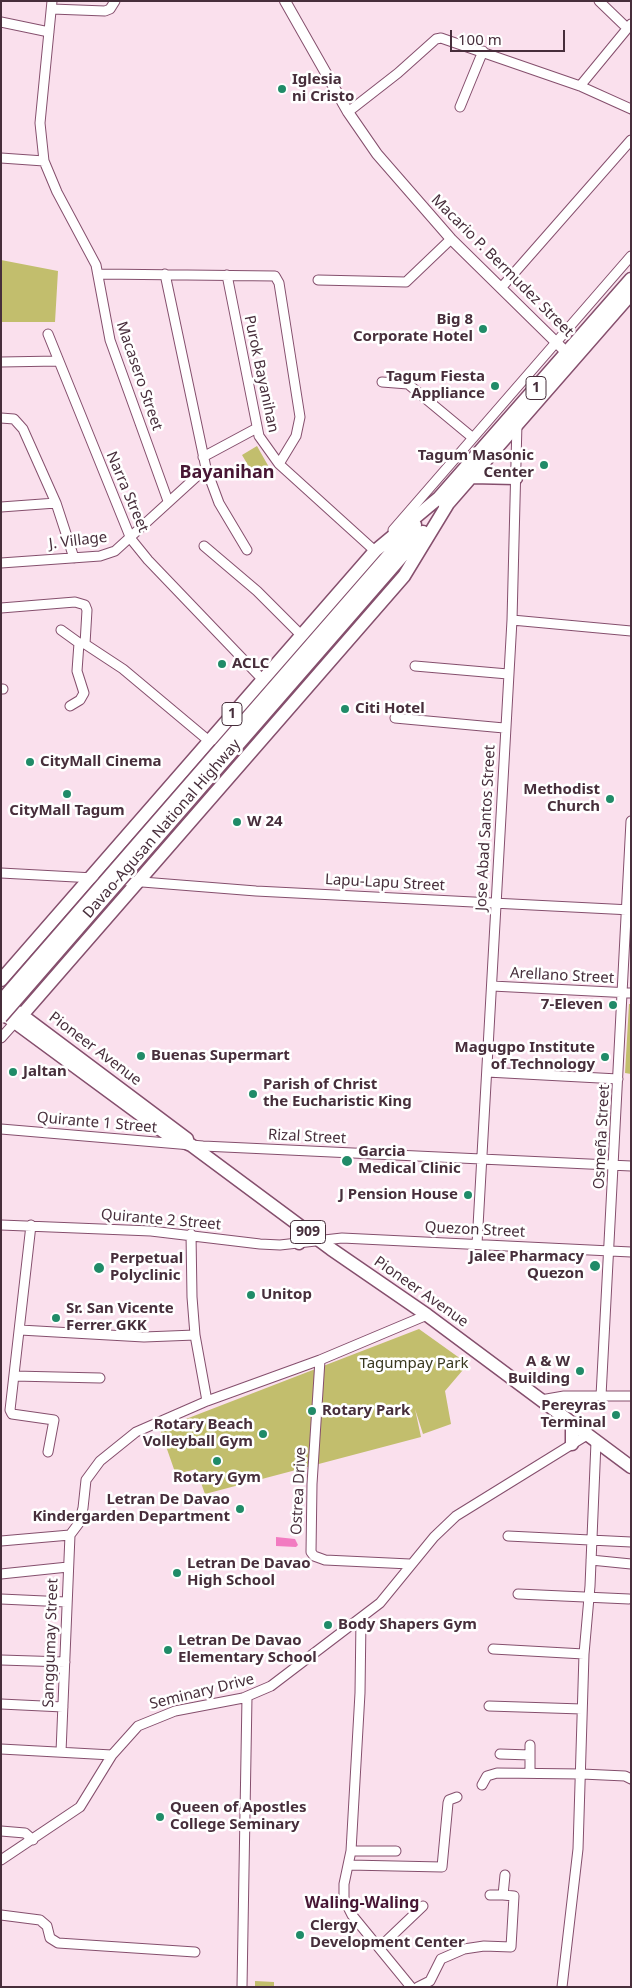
<!DOCTYPE html>
<meta charset="utf-8">
<style>
body{margin:0}
#map{position:relative;width:632px;height:1988px;overflow:hidden;background:#fae0ed;font-family:"Noto Sans",sans-serif}
canvas{display:block}
.frame{position:absolute;inset:0;border:2px solid #472e3b;pointer-events:none}
.scale{position:absolute;left:450px;top:30px;width:115px;height:22px;box-sizing:border-box;border:2px solid #472e3b;border-top:0;padding-left:6px;font-size:15px;line-height:18px;white-space:nowrap;color:#472e3b;-webkit-text-stroke:4px #fff;paint-order:stroke}
</style>
<div id="map">
<canvas width="632" height="1988"></canvas>
<div class="frame"></div>
<div class="scale">100 m</div>
</div>
<script>
const ctx = document.querySelector('canvas').getContext('2d');
ctx.lineJoin = 'round';
function fillPath(path, color) { ctx.fillStyle = color; ctx.fill(path, 'evenodd'); }
const poly = rows => new Path2D(rows.map(r => 'M' + r).join(''));
function strokePath(path, color, width, dash) { ctx.strokeStyle = color; ctx.lineWidth = width; ctx.lineCap = dash ? 'butt' : 'round'; ctx.setLineDash(dash || []); ctx.stroke(path); }
function drawText(font, color, halo, rows, align = 'center') {
  ctx.font = font + ' "Noto Sans",sans-serif'; ctx.lineWidth = 5; ctx.setLineDash([]); ctx.textBaseline = 'middle'; ctx.strokeStyle = halo; ctx.fillStyle = color; for (const [text, x, y, turn = 0] of rows) {
    ctx.save(); ctx.translate(x, y); ctx.rotate((+turn || 0) * Math.PI / 180); ctx.textAlign = isNaN(turn) ? turn : align; if (halo) ctx.strokeText(text, 0, 0); ctx.fillText(text, 0, 0); ctx.restore();
  }
}
fillPath(poly([
 [1,260,58,271,55,322,1,322],
 [257,446,270,469,255,477,242,455],
 [629,1004,631,1004,631,1074,625,1073],
 [419,1329,468,1364,445,1391,451,1424,423,1434,415,1409,421,1437,205,1494,196,1469,176,1475,160,1429],
 [255,1981,274,1982,274,1987,255,1987]
]), '#c2be6d');
fillPath(poly([
 [276,1537,295,1539,298,1545,296,1547,276,1546]
]), '#f27bc1');
const minor = poly([
 [52,1,40,123,44,161,57,192,96,265,110,340,168,501],
 [599,1,627,28],
 [52,9,105,11,110,9,115,1],
 [1,22,49,32],
 [580,86,631,24],
 [460,107,483,51],
 [348,112,398,73,436,39,441,38,580,86,631,109],
 [1,158,44,161],
 [99,274,275,276,279,283,300,417,296,436,279,464],
 [165,274,206,468,219,503,247,550],
 [227,275,259,436,279,464,375,551,377,548],
 [318,280,406,282,451,239],
 [501,288,631,140],
 [48,334,131,539,148,560,263,680],
 [1,362,58,361],
 [382,382,408,384,473,438],
 [1,418,14,419,23,429,56,503,74,558],
 [203,457,257,428],
 [1,507,56,503],
 [393,530,631,256],
 [204,546,257,591,301,635],
 [1,563,100,556,115,551,206,468],
 [1,608,75,602,85,605,87,610,85,644,79,643,61,630],
 [512,620,631,631],
 [85,644,123,669,209,741],
 [415,666,508,674],
 [1,689,3,689],
 [70,706,80,700,84,693,77,671,79,643],
 [395,718,504,728],
 [1,873,94,878],
 [117,880,256,891,631,910],
 [492,986,631,993],
 [1,1038,18,1019],
 [487,1072,618,1079],
 [1,1129,203,1146,631,1166],
 [1,1225,151,1231,260,1244,280,1245,342,1238,631,1252],
 [31,1225,10,1410,12,1414,54,1420,48,1452],
 [191,1234,192,1297,195,1335,207,1401],
 [477,1244,512,620,517,423],
 [20,1330,144,1337,195,1335],
 [320,1360,312,1484,311,1552,314,1556,325,1560,410,1564],
 [14,1376,100,1378],
 [601,1396,631,821],
 [541,1400,564,1396,631,1396],
 [508,1536,631,1542],
 [1,1541,70,1535,79,1523,83,1508,86,1480,100,1461,136,1432,207,1401,320,1360,427,1315],
 [591,1560,631,1564],
 [1,1574,68,1567],
 [518,1594,629,1599],
 [1,1599,66,1602],
 [361,1619,360,1693,351,1851,344,1884,344,1899,352,1915,411,1987],
 [493,1649,584,1654],
 [1,1660,65,1662],
 [1,1704,63,1707],
 [489,1706,582,1709],
 [1,1749,112,1755],
 [61,1752,70,1535],
 [500,1754,530,1755],
 [530,1773,530,1745],
 [482,1785,487,1776,497,1773,582,1774,625,1776,631,1779],
 [1,1831,25,1833,33,1840],
 [351,1851,396,1851],
 [1,1860,80,1807,112,1755,138,1726,175,1711,243,1698,271,1686,380,1603,434,1537,456,1516,587,1435],
 [349,1865,442,1867,448,1803,449,1800,457,1797],
 [490,1895,503,1895],
 [1,1915,40,1920,47,1926,50,1938,58,1943,195,1952],
 [380,1947,423,1906],
 [242,1987,247,1697],
 [418,1987,430,1981,441,1959,464,1949,484,1946,511,1947,514,1896,503,1895,505,1875],
 [562,1987,578,1849,584,1654,590,1586,596,1442]
]);
const major = poly([
 [285,1,348,112,377,154,451,239,567,353]
]);
const highway = poly([
 [472,477,516,478],
 [437,500,631,279],
 [445,507,631,294],
 [220,749,415,525],
 [228,756,423,532],
 [1,980,375,551,441,496],
 [15,1010,187,1139],
 [1,1012,168,1135,191,1145,331,1249,427,1315,631,1467],
 [7,1017,22,1015,404,576,449,502],
 [299,1243,306,1230],
 [572,1423,572,1444]
]);
strokePath(minor, '#854f6d', 11);
strokePath(major, '#854f6d', 12);
strokePath(highway, '#854f6d', 15);
strokePath(minor, '#fff', 9);
strokePath(major, '#fff', 10);
strokePath(highway, '#fff', 12);
const highwayBridge = poly([
 [1,1001,220,749],
 [1,1017,228,756]
]);
strokePath(highwayBridge, '#854f6d', 15, []);
strokePath(highwayBridge, '#fff', 12);
for (const [x, y, r, color] of [
 [282,89,5,"#208b68"],
 [483,329,5,"#208b68"],
 [495,386,5,"#208b68"],
 [544,465,5,"#208b68"],
 [222,664,5,"#208b68"],
 [345,709,5,"#208b68"],
 [30,762,5,"#208b68"],
 [67,794,5,"#208b68"],
 [610,799,5,"#208b68"],
 [237,822,5,"#208b68"],
 [613,1005,5,"#208b68"],
 [141,1056,5,"#208b68"],
 [605,1057,5,"#208b68"],
 [13,1072,5,"#208b68"],
 [253,1094,5,"#208b68"],
 [347,1161,6,"#208b68"],
 [468,1195,5,"#208b68"],
 [595,1266,6,"#208b68"],
 [99,1268,6,"#208b68"],
 [251,1295,5,"#208b68"],
 [56,1318,5,"#208b68"],
 [580,1371,5,"#208b68"],
 [312,1411,5,"#208b68"],
 [616,1415,5,"#208b68"],
 [263,1434,5,"#208b68"],
 [217,1461,5,"#208b68"],
 [240,1509,5,"#208b68"],
 [177,1573,5,"#208b68"],
 [328,1625,5,"#208b68"],
 [168,1650,5,"#208b68"],
 [160,1817,5,"#208b68"],
 [300,1935,5,"#208b68"]
]) { const dot = new Path2D(); dot.arc(x, y, r, 0, 2 * Math.PI); ctx.fillStyle = color; ctx.fill(dot); strokePath(dot, '#fff', 2); }
for (const [x, y, w] of [
 [536,388,20],
 [232,714,20],
 [308,1232,35]
]) { const box = new Path2D(); box.roundRect(x - w / 2, y - 11.5, w, 23, 4); ctx.fillStyle = '#fff'; ctx.fill(box); strokePath(box, '#472e3b', 1); }
drawText('bold 14px', '#472e3b', null, [
 ["1",536,388],
 ["1",232,714],
 ["909",308,1232]
]);
drawText('bold 15px', '#472e3b', '#fff', [
 ["Iglesia",292,80],
 ["ni Cristo",292,97],
 ["Big 8",473,320,"right"],
 ["Corporate Hotel",473,337,"right"],
 ["Tagum Fiesta",485,377,"right"],
 ["Appliance",485,394,"right"],
 ["Tagum Masonic",534,456,"right"],
 ["Center",534,473,"right"],
 ["ACLC",232,664],
 ["Citi Hotel",355,709],
 ["CityMall Cinema",40,762],
 ["Methodist",600,790,"right"],
 ["Church",600,807,"right"],
 ["CityMall Tagum",67,811,"center"],
 ["W 24",247,822],
 ["7-Eleven",603,1005,"right"],
 ["Magugpo Institute",595,1048,"right"],
 ["of Technology",595,1065,"right"],
 ["Buenas Supermart",151,1056],
 ["Jaltan",23,1072],
 ["Parish of Christ",263,1085],
 ["the Eucharistic King",263,1102],
 ["Garcia",358,1152],
 ["Medical Clinic",358,1169],
 ["J Pension House",458,1195,"right"],
 ["Jalee Pharmacy",584,1257,"right"],
 ["Quezon",584,1274,"right"],
 ["Perpetual",110,1259],
 ["Polyclinic",110,1276],
 ["Unitop",261,1295],
 ["Sr. San Vicente",66,1309],
 ["Ferrer GKK",66,1326],
 ["A & W",570,1362,"right"],
 ["Building",570,1379,"right"],
 ["Pereyras",606,1406,"right"],
 ["Terminal",606,1423,"right"],
 ["Rotary Park",322,1411],
 ["Rotary Beach",253,1425,"right"],
 ["Volleyball Gym",253,1442,"right"],
 ["Rotary Gym",217,1478,"center"],
 ["Letran De Davao",230,1500,"right"],
 ["Kindergarden Department",230,1517,"right"],
 ["Letran De Davao",187,1564],
 ["High School",187,1581],
 ["Body Shapers Gym",338,1625],
 ["Letran De Davao",178,1641],
 ["Elementary School",178,1658],
 ["Queen of Apostles",170,1808],
 ["College Seminary",170,1825],
 ["Clergy",310,1926],
 ["Development Center",310,1943]
], 'left');
drawText('15px', '#472e3b', '#fff', [
 ["Macario P. Bermudez Street",502,266,45],
 ["Purok Bayanihan",261,374,78],
 ["Macasero Street",139,376,71],
 ["Narra Street",127,492,67],
 ["J. Village",78,541,-7],
 ["Jose Abad Santos Street",486,828,-87],
 ["Davao-Agusan National Highway",162,829,-49],
 ["Lapu-Lapu Street",385,883,3],
 ["Arellano Street",562,976,3],
 ["Pioneer Avenue",95,1049,37],
 ["Quirante 1 Street",97,1123,5],
 ["Rizal Street",307,1137,3],
 ["Osmeña Street",602,1137,-87],
 ["Quirante 2 Street",161,1220,5],
 ["Quezon Street",475,1230,3],
 ["Pioneer Avenue",421,1292,35],
 ["Ostrea Drive",299,1491,-87],
 ["Sanggumay Street",51,1643,-88],
 ["Seminary Drive",202,1692,-14]
]);
drawText('15px', '#393820', '#fff', [
 ["Tagumpay Park",414,1364]
]);
drawText('bold 16px', '#471634', '#fff', [
 ["Waling-Waling",362,1903]
]);
drawText('bold 18px', '#471634', '#fff', [
 ["Bayanihan",227,473]
]);
</script>
